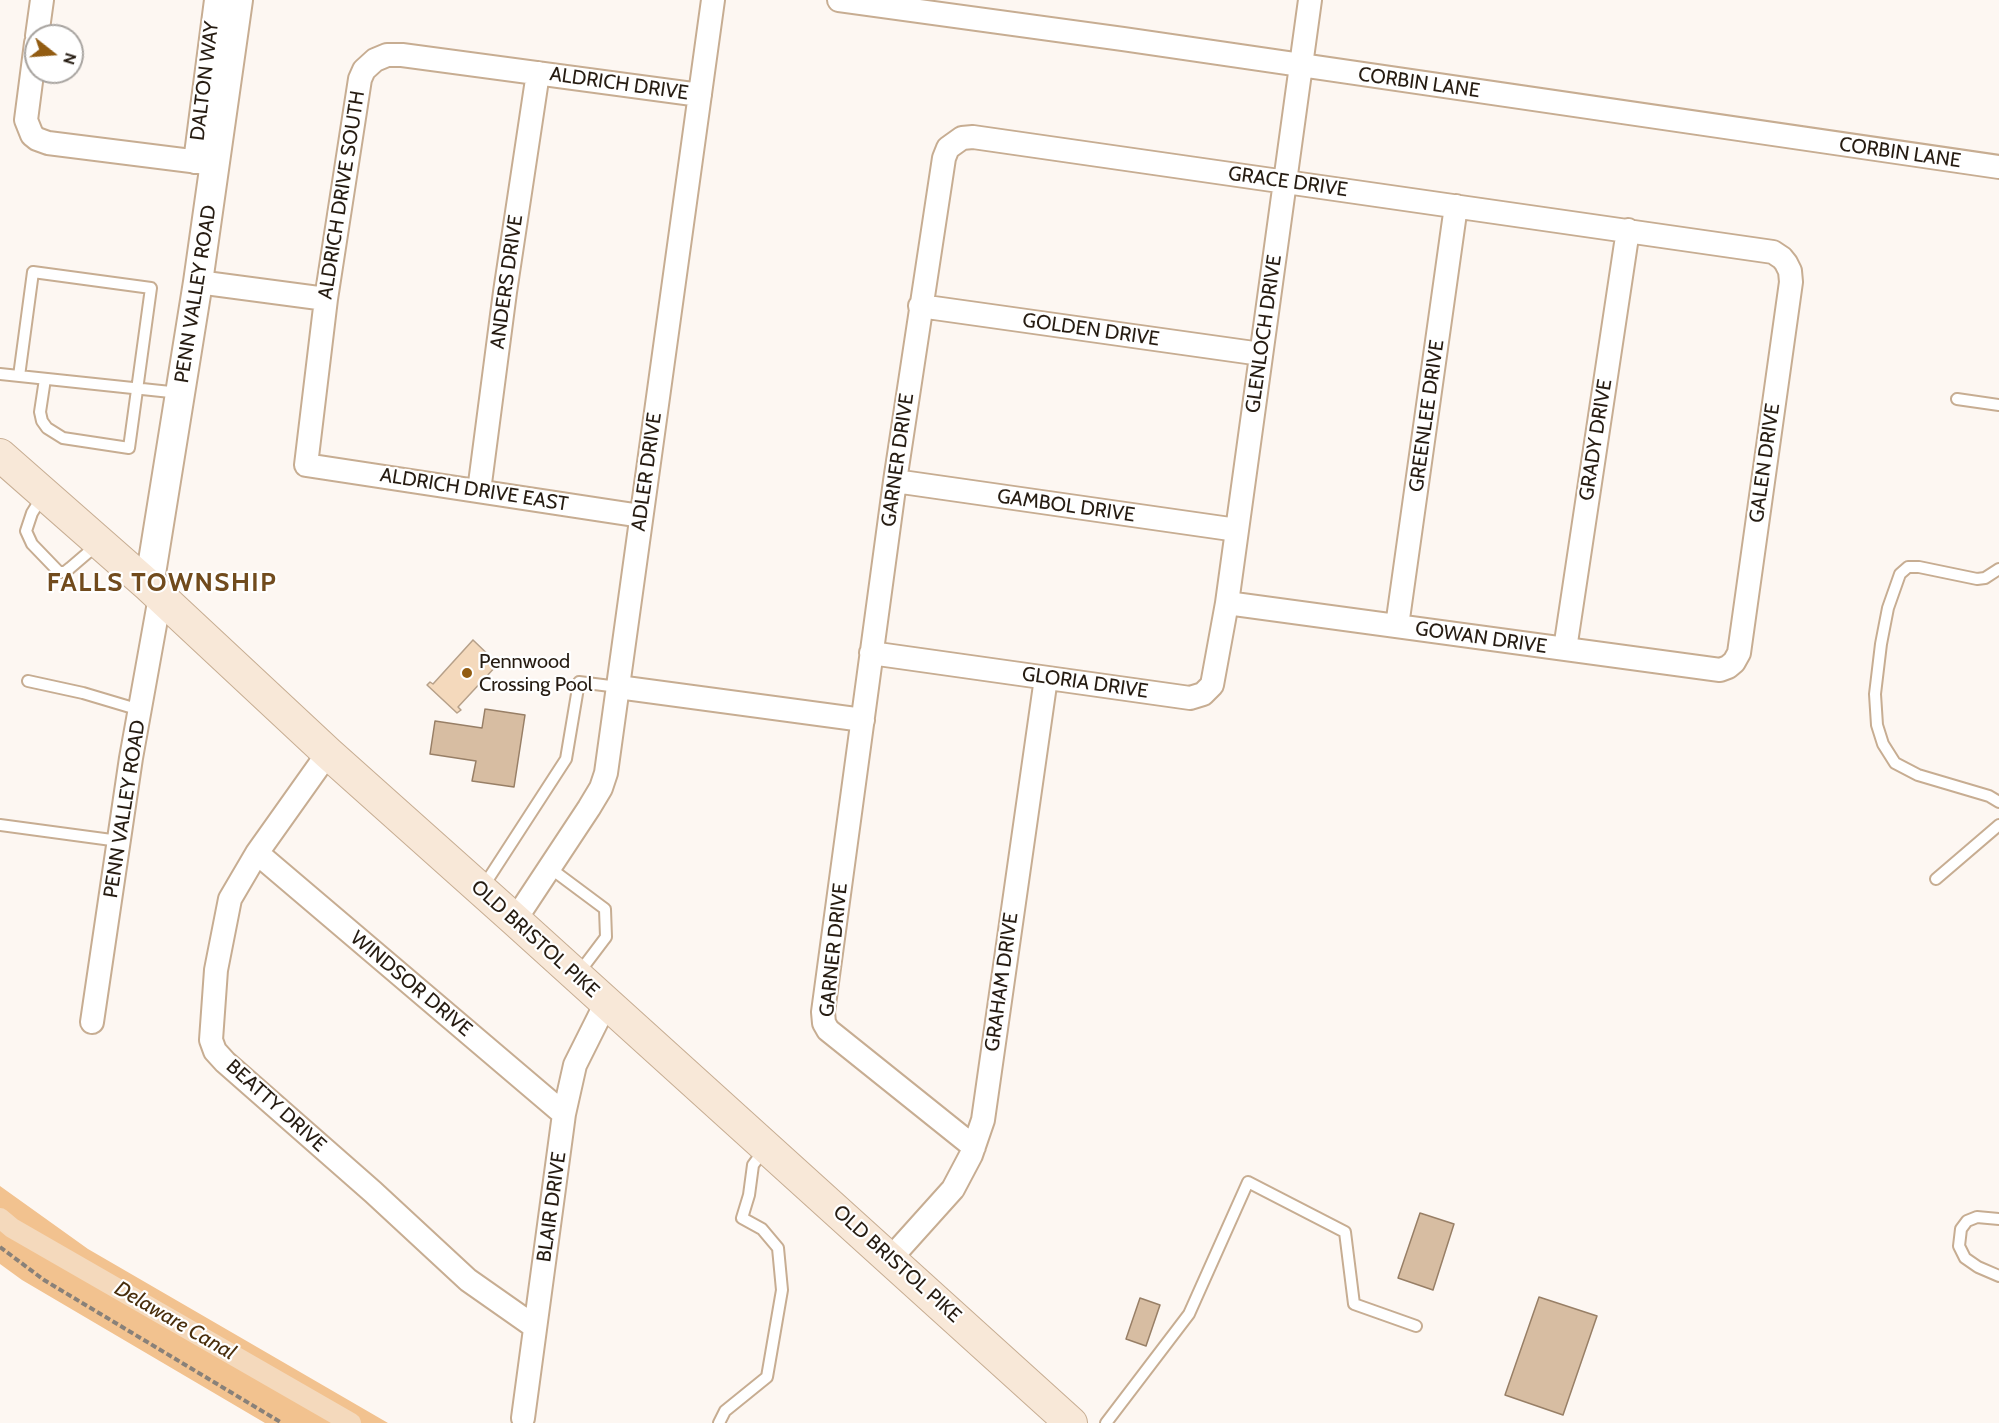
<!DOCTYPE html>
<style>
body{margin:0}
#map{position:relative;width:1999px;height:1423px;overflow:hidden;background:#fdf7f2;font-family:Cabin,sans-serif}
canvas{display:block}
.north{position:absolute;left:24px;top:24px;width:60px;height:60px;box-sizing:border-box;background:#fff;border:2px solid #a8a4a0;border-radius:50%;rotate:107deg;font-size:16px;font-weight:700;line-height:24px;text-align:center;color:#261c12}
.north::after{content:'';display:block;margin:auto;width:21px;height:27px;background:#925c12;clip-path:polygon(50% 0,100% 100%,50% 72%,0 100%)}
</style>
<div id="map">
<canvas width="1999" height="1423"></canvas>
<div class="north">N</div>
</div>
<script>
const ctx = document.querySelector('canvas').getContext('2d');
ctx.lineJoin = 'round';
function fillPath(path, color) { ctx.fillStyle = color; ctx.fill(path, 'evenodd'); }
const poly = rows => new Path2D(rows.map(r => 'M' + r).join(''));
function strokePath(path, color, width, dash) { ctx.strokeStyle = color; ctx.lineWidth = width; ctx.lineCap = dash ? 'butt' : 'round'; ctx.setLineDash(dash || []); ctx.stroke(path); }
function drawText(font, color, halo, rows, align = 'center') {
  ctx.font = font + ' Cabin,sans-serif'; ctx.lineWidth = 4.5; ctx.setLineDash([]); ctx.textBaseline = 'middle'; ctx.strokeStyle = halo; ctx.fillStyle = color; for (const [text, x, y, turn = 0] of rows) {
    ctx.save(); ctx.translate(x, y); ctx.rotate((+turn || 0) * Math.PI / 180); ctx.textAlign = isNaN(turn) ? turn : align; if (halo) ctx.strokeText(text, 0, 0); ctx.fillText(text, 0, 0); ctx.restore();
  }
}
fillPath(poly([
 [0,1186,88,1249,388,1423,265,1423,22,1280,0,1264]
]), '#f2c28f');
const water = poly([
 [473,640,498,664,458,707,461,710,457,713,427,685,430,682,433,684,473,640]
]);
fillPath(water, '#f4d9bc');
strokePath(water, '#b6a089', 1.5);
strokePath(poly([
 [0,1218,12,1228,351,1423]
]), '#f4d9bc', 20);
const building = poly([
 [485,709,525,715,514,787,472,781,476,761,430,754,435,721,482,728,485,709],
 [1420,1213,1454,1224,1433,1290,1398,1278,1420,1213],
 [1539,1297,1597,1316,1563,1415,1505,1395,1539,1297],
 [1140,1298,1160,1305,1146,1346,1126,1339,1140,1298]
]);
fillPath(building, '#d7bda2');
strokePath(building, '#987f66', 1.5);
const service = poly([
 [0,374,180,393],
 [19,376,33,272,151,288,129,448,63,438,47,428,42,421,40,412,45,379],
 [1957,399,1999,405],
 [42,497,32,513,26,531,32,544,59,572,65,572,70,568,98,544],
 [1999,569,1985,578,1977,579,1919,567,1908,567,1900,574,1888,608,1881,644,1875,694,1877,725,1883,744,1895,763,1918,775,1989,796,1999,802],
 [28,681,83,693,140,710],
 [0,825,119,841],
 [550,868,605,909,606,937,578,974],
 [1936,879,1999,825],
 [483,887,566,759,579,682,618,687],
 [1999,1219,1977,1217,1967,1221,1961,1229,1959,1246,1965,1258,1978,1267,1999,1276],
 [719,1423,725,1411,767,1377,782,1290,778,1248,762,1229,742,1218,749,1195,753,1165,764,1150],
 [1106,1423,1189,1314,1248,1182,1345,1232,1354,1304,1416,1326]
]);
const minor = poly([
 [839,0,1123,39,1999,167],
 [37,36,42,0],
 [36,43,26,120,32,135,37,139,48,143,215,164],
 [195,162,216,0],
 [198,282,326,299],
 [920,306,1261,354],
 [895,481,1237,530],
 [479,491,505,292,538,73],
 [641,516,306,465,326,299,360,79,364,70,375,60,387,55,402,55,700,95],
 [1397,626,1456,206],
 [1565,649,1628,230],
 [871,653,1190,698,1203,694,1212,685,1227,603,1310,0],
 [618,687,863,720],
 [328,753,257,853,230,899,216,970,211,1040,215,1051,225,1062,373,1192,468,1280,535,1327],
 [257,853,564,1114],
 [515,920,589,808,601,788,606,773,713,0],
 [92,1022,131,758,160,597],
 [974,1147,828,1030,824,1023,823,1012,895,481,944,158,948,148,962,138,973,137,1773,252,1782,258,1786,263,1790,271,1791,282,1739,653,1734,662,1728,667,1720,670,1227,603],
 [891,1258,953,1189,971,1155,983,1120,1046,678],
 [523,1418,564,1114,575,1065,606,1003]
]);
const tertiary = poly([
 [149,586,198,282,238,0]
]);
const secondary = poly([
 [0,455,149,586,328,753,515,920,1071,1423]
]);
strokePath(service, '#c7ad92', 14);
strokePath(minor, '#c7ad92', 26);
strokePath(tertiary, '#c7ad92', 32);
strokePath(secondary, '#c7ad92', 34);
strokePath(poly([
 [0,1247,44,1280,282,1423]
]), '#898179', 4, [6, 3]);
strokePath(service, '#fff', 10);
strokePath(minor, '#fff', 22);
strokePath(tertiary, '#fff', 28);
strokePath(secondary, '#f8e8d8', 32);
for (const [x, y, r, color] of [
 [467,673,6,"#925c12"]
]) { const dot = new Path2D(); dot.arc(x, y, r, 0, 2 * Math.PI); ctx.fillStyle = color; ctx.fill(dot); strokePath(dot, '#fff', 2); }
drawText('20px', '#261c12', '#fff', [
 ["DALTON WAY",205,81,-83],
 ["CORBIN LANE",1419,83,8],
 ["ALDRICH DRIVE",619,84,8],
 ["CORBIN LANE",1900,153,8],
 ["GRACE DRIVE",1288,182,8],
 ["ALDRICH DRIVE SOUTH",342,195,-81],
 ["ANDERS DRIVE",507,282,-82],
 ["PENN VALLEY ROAD",196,294,-81],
 ["GOLDEN DRIVE",1091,330,8],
 ["GLENLOCH DRIVE",1264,334,-82],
 ["GREENLEE DRIVE",1427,416,-82],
 ["GRADY DRIVE",1596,440,-81],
 ["GARNER DRIVE",898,460,-82],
 ["GALEN DRIVE",1765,463,-82],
 ["ADLER DRIVE",647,472,-82],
 ["ALDRICH DRIVE EAST",474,490,9],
 ["GAMBOL DRIVE",1066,506,8],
 ["GOWAN DRIVE",1481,638,8],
 ["GLORIA DRIVE",1085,683,8],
 ["PENN VALLEY ROAD",125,809,-81],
 ["OLD BRISTOL PIKE",535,939,42],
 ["GARNER DRIVE",834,950,-84],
 ["GRAHAM DRIVE",1002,982,-82],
 ["WINDSOR DRIVE",411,984,40],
 ["BEATTY DRIVE",276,1106,42],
 ["BLAIR DRIVE",552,1207,-82],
 ["OLD BRISTOL PIKE",897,1264,42]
]);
drawText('20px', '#261c12', '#fff', [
 ["Pennwood",479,662],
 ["Crossing Pool",479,685]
], 'left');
drawText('italic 21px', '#492e0c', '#fff', [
 ["Delaware Canal",175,1321,30]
]);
ctx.letterSpacing = '1.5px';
drawText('bold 26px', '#714b1d', '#fff', [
 ["FALLS TOWNSHIP",162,583]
]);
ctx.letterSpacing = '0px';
</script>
